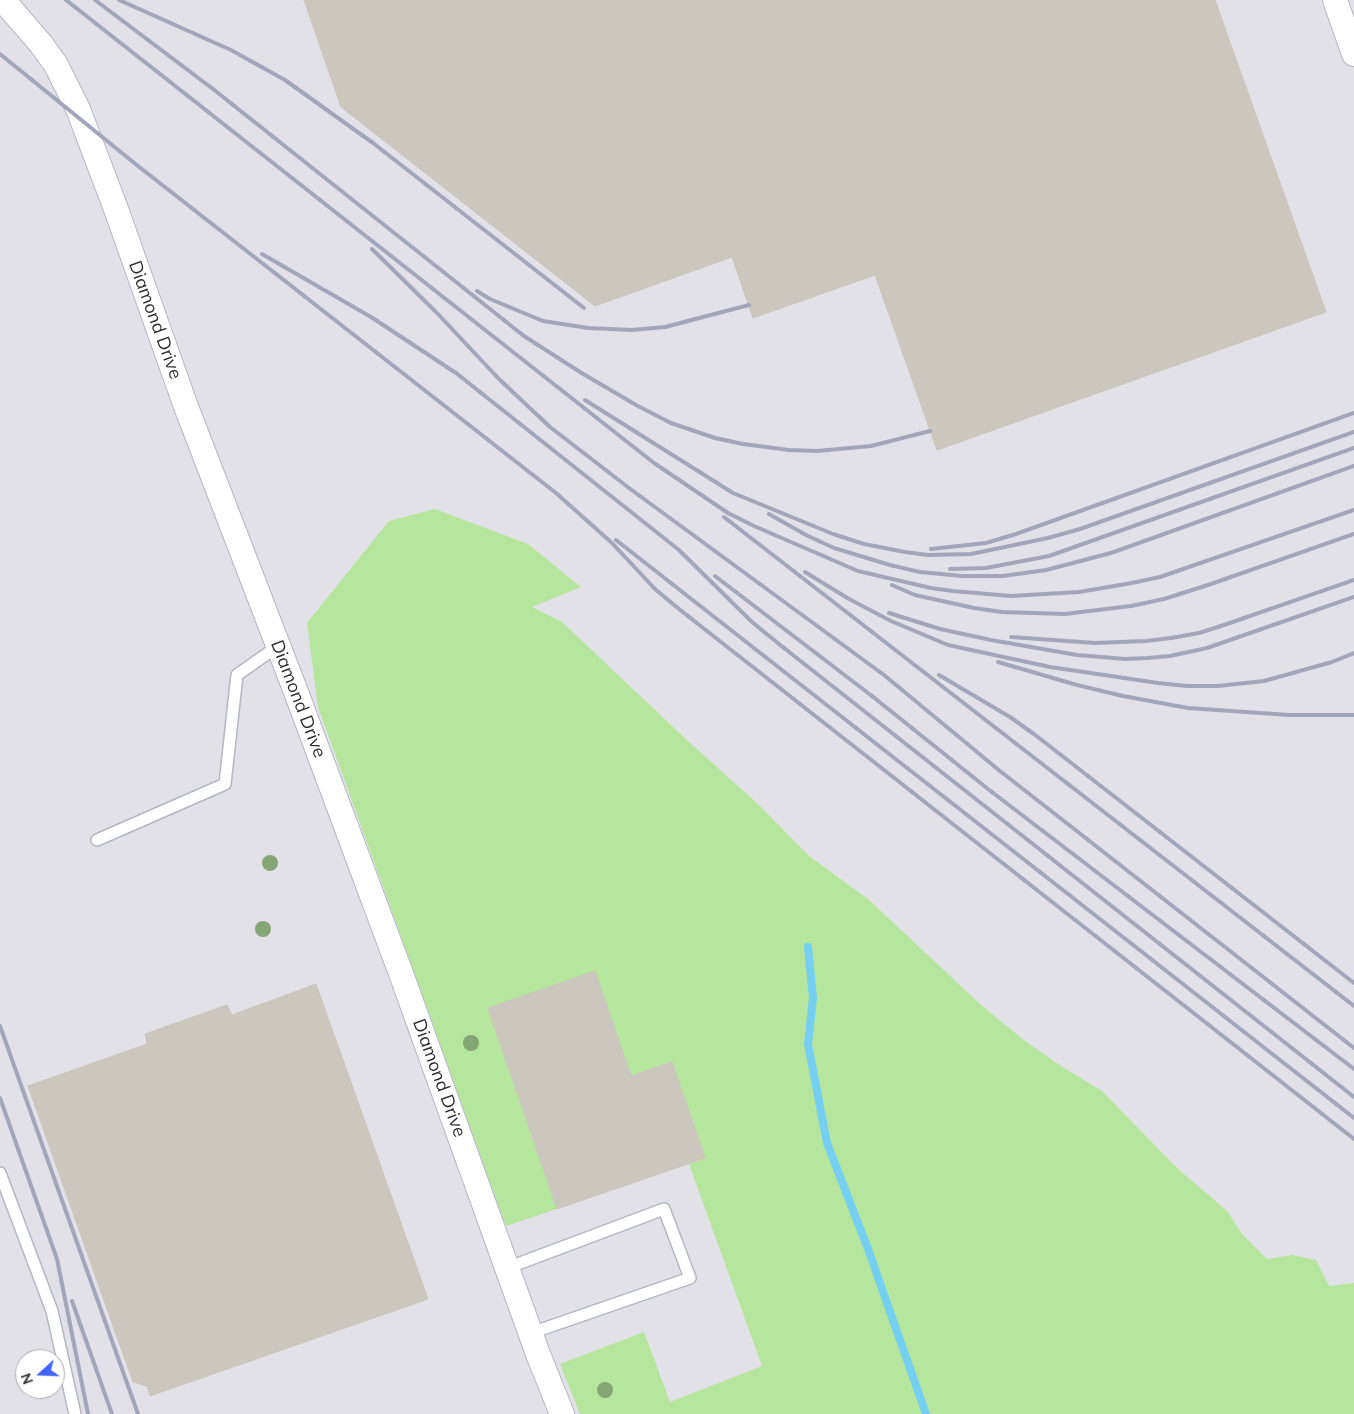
<!DOCTYPE html>
<style>
body{margin:0}
#map{position:relative;width:1354px;height:1414px;overflow:hidden;background:#efe9e1;font-family:Mulish,sans-serif}
canvas{display:block}
.north{position:absolute;left:15px;top:1349px;width:50px;height:50px;box-sizing:border-box;background:#fff;border:1px solid #ababab;border-radius:50%;rotate:250deg;font-size:14px;font-weight:700;line-height:20px;text-align:center;color:#2e2e2e}
.north::after{content:'';display:block;margin:auto;width:18px;height:22px;background:#4264fb;clip-path:polygon(50% 0,100% 100%,50% 72%,0 100%)}
</style>
<div id="map">
<canvas width="1354" height="1414"></canvas>
<div class="north">N</div>
</div>
<script>
const ctx = document.querySelector('canvas').getContext('2d');
ctx.lineJoin = 'round';
function fillPath(path, color) { ctx.fillStyle = color; ctx.fill(path, 'evenodd'); }
const poly = rows => new Path2D(rows.map(r => 'M' + r).join(''));
function strokePath(path, color, width, dash) { ctx.strokeStyle = color; ctx.lineWidth = width; ctx.lineCap = dash ? 'butt' : 'round'; ctx.setLineDash(dash || []); ctx.stroke(path); }
function drawText(font, color, halo, rows, align = 'center') {
  ctx.font = font + ' Mulish,sans-serif'; ctx.lineWidth = 4.5; ctx.setLineDash([]); ctx.textBaseline = 'middle'; ctx.strokeStyle = halo; ctx.fillStyle = color; for (const [text, x, y, turn = 0] of rows) {
    ctx.save(); ctx.translate(x, y); ctx.rotate((+turn || 0) * Math.PI / 180); ctx.textAlign = isNaN(turn) ? turn : align; if (halo) ctx.strokeText(text, 0, 0); ctx.fillText(text, 0, 0); ctx.restore();
  }
}
fillPath(poly([
 [0,0,1354,0,1354,1414,0,1414],
 [25,1359,55,1359,55,1389,25,1389]
]), '#e3e1e8');
fillPath(poly([
 [435,509,528,544,581,587,532,607,562,622,689,742,759,805,809,856,868,899,980,1004,1025,1041,1061,1066,1102,1091,1177,1168,1227,1211,1242,1234,1267,1259,1292,1255,1316,1260,1329,1286,1354,1283,1354,1414,580,1414,560,1364,644,1332,670,1402,762,1366,689,1164,705,1158,672,1062,631,1076,595,971,488,1008,557,1209,506,1226,318,707,307,623,389,521]
]), '#b6e59e');
strokePath(poly([
 [808,947,813,998,808,1044,827,1143,868,1249,926,1414]
]), '#75cff0', 8);
const building = poly([
 [304,0,1215,0,1326,312,937,450,875,275,753,318,732,257,595,306,341,107,304,0],
 [595,971,631,1076,672,1062,705,1158,557,1209,488,1008,595,971],
 [316,984,428,1299,150,1396,147,1386,133,1382,28,1086,147,1044,145,1034,227,1005,232,1015,316,984]
]);
fillPath(building, '#cbc7bf');
strokePath(building, '#cbc5ba', 1);
const lane = poly([
 [97,840,225,784,237,675,278,646],
 [0,1173,52,1311,75,1414],
 [507,1268,664,1209,690,1278,531,1333]
]);
const street = poly([
 [3,0,41,44,56,65,78,109,116,209,185,404,296,692,403,979,538,1354,562,1414],
 [1335,0,1354,54]
]);
strokePath(lane, '#b4b7c1', 14);
strokePath(street, '#b4b7c1', 26);
strokePath(lane, '#fff', 11);
strokePath(street, '#fff', 24);
strokePath(poly([
 [66,0,654,463,728,513,754,526,858,571,931,588,953,591,1011,596,1079,592,1132,583,1160,577,1354,510],
 [95,0,213,89,524,336,580,372,636,405,671,423,715,438,743,444,789,450,817,451,871,446,930,431],
 [119,0,231,50,285,80,373,143,584,308],
 [0,54,138,166,556,493,612,543,655,589,679,609,1354,1139],
 [372,249,437,313,498,378,550,427,629,488,884,675,1000,771,1354,1048],
 [262,254,371,317,456,373,679,550,752,622,779,644,1354,1097],
 [477,291,490,299,543,321,588,328,632,330,665,327,749,305],
 [585,400,733,493,833,534,864,544,905,552,928,555,971,554,1048,538,1080,529,1354,432],
 [769,514,806,535,834,548,890,565,920,572,962,576,1003,576,1046,570,1111,553,1354,466],
 [724,517,1354,1006],
 [616,540,1354,1118],
 [931,549,986,543,1016,534,1354,413],
 [950,569,986,568,1049,556,1354,448],
 [805,572,849,599,891,621,948,645,1050,667,1158,683,1187,686,1218,686,1264,681,1332,662,1354,653],
 [715,576,872,696,988,789,1354,1069],
 [892,585,915,595,974,608,1002,612,1065,614,1131,606,1164,599,1208,585,1354,534],
 [889,613,940,629,991,640,1077,655,1125,659,1147,658,1170,656,1207,648,1354,597],
 [1011,637,1095,643,1146,641,1171,638,1199,633,1224,625,1354,580],
 [998,662,1077,685,1123,696,1188,708,1289,715,1354,715],
 [939,675,1010,717,1034,734,1354,983],
 [0,1026,138,1414],
 [0,1098,57,1259,88,1414],
 [72,1301,112,1414]
]), '#a3a6b8', 4);
ctx.fillStyle = '#84a574';
for (const [x, y] of [
 [270,863],
 [263,929],
 [471,1043],
 [605,1390]
]) { ctx.beginPath(); ctx.arc(x, y, 8, 0, 2 * Math.PI); ctx.fill(); }
drawText('18px', '#2e2e2e', '#fff', [
 ["Diamond Drive",155,320,70],
 ["Diamond Drive",298,699,69],
 ["Diamond Drive",439,1078,70]
]);
</script>
